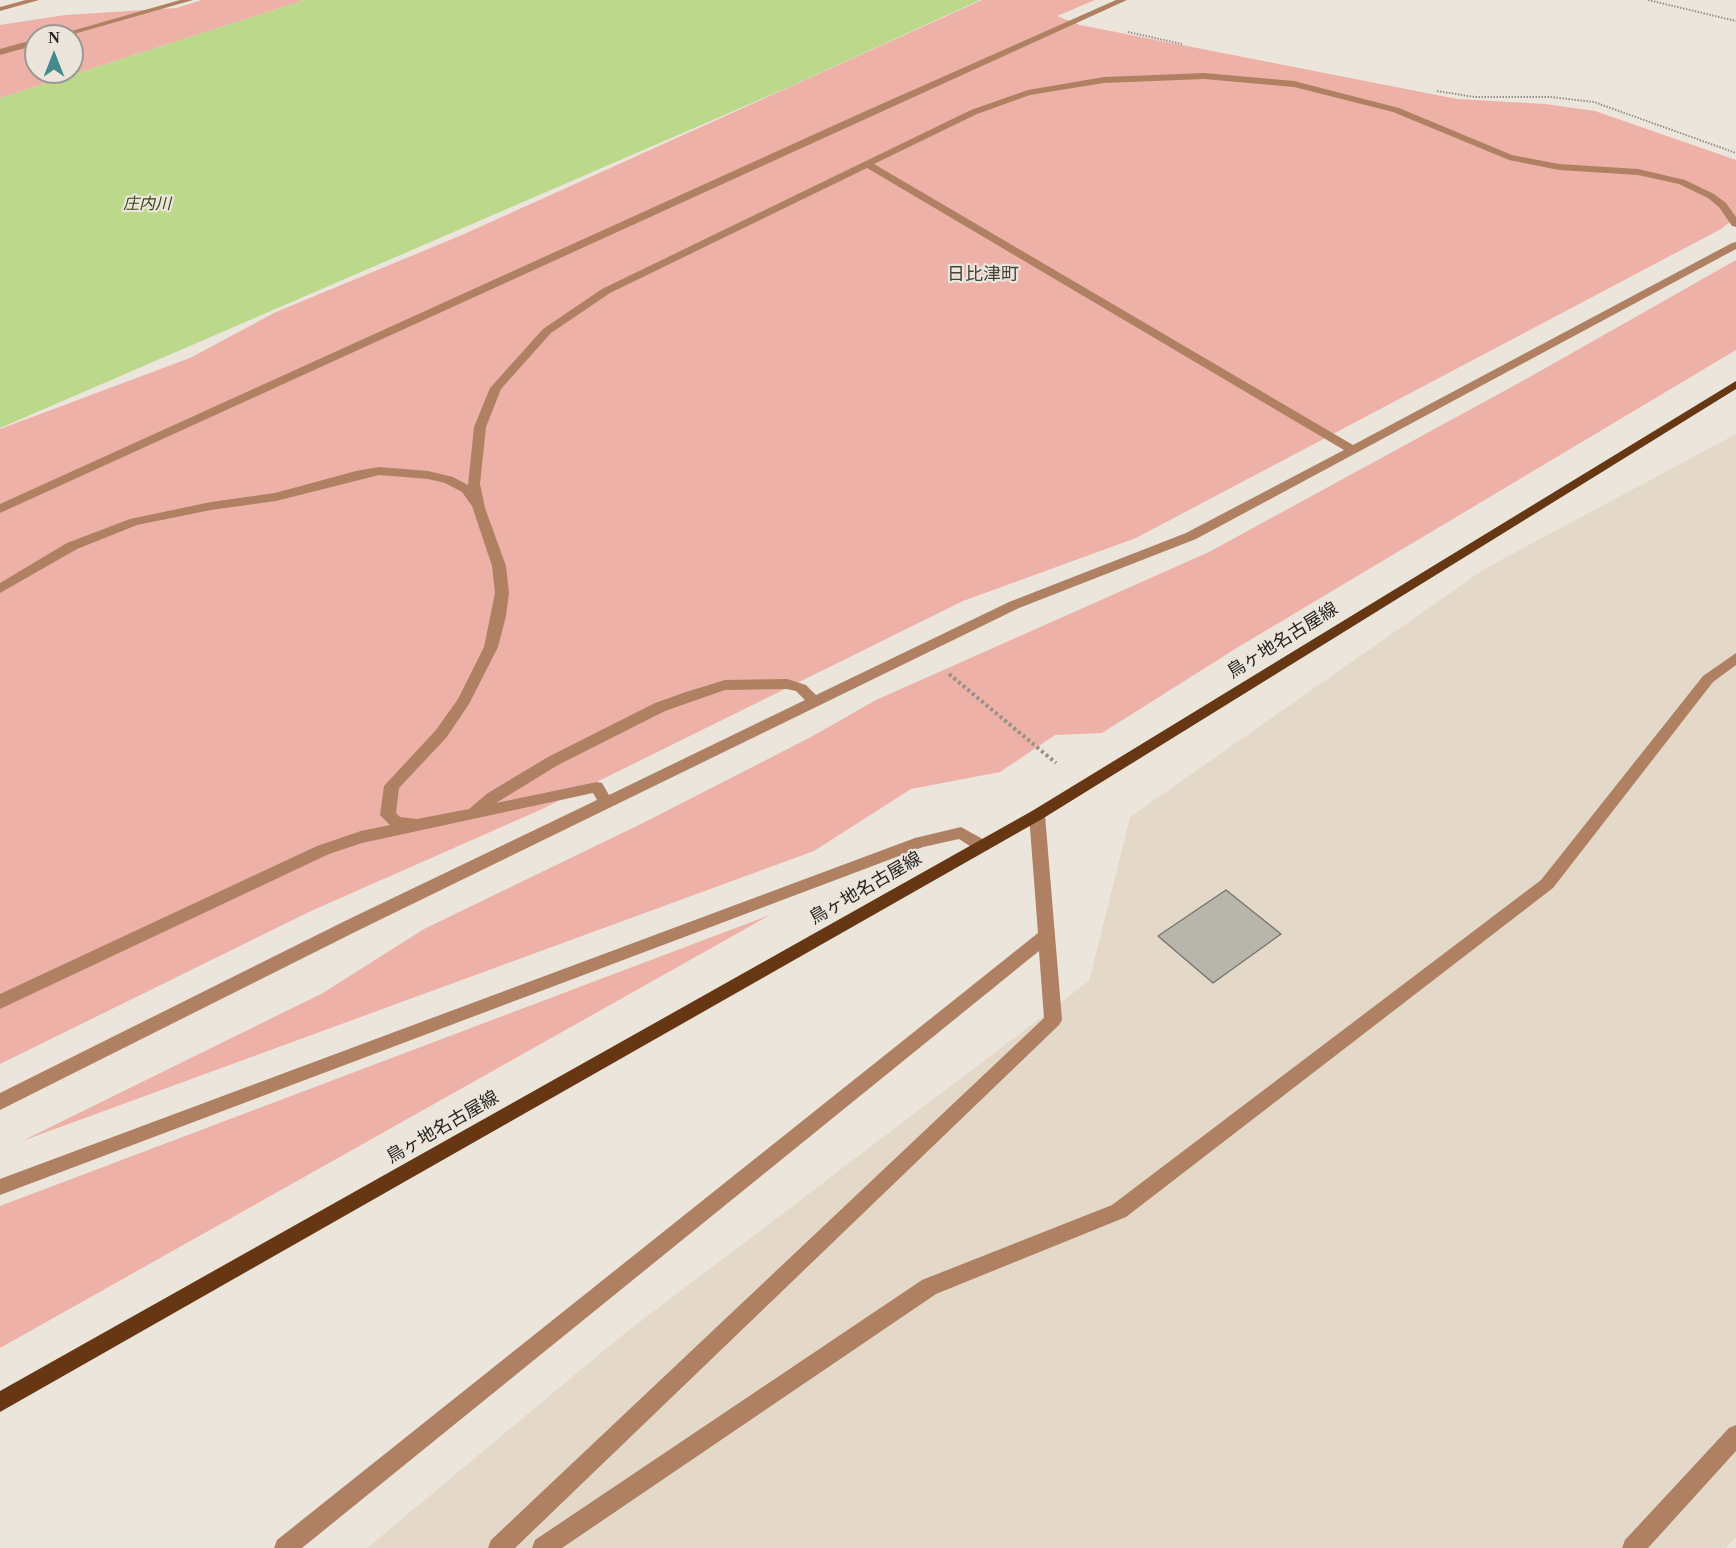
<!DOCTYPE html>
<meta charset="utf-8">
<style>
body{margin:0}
#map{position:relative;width:1736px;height:1548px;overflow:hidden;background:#ebe5dc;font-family:"Times New Roman",serif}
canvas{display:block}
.north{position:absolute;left:24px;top:24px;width:60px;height:60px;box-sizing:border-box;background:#ebe5dc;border:2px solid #9d9891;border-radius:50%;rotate:0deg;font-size:16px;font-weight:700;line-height:24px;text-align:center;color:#272521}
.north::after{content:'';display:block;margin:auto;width:21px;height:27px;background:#428a8b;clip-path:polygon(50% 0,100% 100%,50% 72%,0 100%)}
</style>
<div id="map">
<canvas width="1736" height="1548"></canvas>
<div class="north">N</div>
</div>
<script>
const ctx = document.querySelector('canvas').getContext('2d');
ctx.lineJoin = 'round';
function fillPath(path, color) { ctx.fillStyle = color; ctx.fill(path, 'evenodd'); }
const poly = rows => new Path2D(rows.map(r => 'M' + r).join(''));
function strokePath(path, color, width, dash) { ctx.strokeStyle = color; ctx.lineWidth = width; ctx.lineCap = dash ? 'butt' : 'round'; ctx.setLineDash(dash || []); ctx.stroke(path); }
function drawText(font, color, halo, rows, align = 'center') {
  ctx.font = font + ' "Times New Roman","Noto Sans JP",serif'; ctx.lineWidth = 4.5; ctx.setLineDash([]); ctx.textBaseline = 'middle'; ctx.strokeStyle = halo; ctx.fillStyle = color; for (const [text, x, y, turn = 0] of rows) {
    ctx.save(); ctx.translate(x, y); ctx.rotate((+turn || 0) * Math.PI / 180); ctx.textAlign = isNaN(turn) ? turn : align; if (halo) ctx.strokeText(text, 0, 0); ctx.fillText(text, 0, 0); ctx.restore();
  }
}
fillPath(poly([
 [1736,434,1736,1537,1726,1548,367,1548,620,1337,1089,981,1130,817,1486,568]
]), '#e4d9c9');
fillPath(poly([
 [202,0,305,0,0,98,0,25,65,15,176,8],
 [36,36,72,36,72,72,36,72],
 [982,0,1095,0,1057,16,1080,25,1457,99,1545,104,1595,111,1736,160,1736,217,1721,229,1136,538,963,601,540,810,311,911,0,1064,0,429,190,358,276,312,462,235],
 [1736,260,1736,350,1235,649,1102,733,1055,735,1000,772,911,789,814,851,22,1141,323,993,424,929,643,823,811,737,876,700,1209,552,1528,378],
 [770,915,0,1348,0,1206]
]), '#edb1a7');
fillPath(poly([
 [305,0,980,0,789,87,0,428,0,98]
]), '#bcd88b');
const building = poly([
 [1226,890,1281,934,1213,983,1158,936,1226,890]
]);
fillPath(building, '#b8b6ac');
strokePath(building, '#78766d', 1.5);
strokePath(poly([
 [1648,0,1736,21],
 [1128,32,1182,44],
 [1437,91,1475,97,1551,97,1594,102,1736,153]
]), '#96928b', 2, [1.5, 1.5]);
strokePath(poly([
 [949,674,1056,763]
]), '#96928b', 4, [3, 3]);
fillPath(poly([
 [26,0,39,0,0,11,0,7,26,0],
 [180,0,193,0,67,36,54,36,180,0],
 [1116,0,1127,0,0,513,0,504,859,114,1116,0],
 [36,39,36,45,0,55,0,49,36,39],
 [1204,73,1294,81,1399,108,1512,155,1559,164,1638,169,1685,180,1714,194,1726,203,1736,217,1736,227,1732,226,1719,207,1708,198,1679,184,1638,175,1559,170,1509,160,1393,112,1294,87,1204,79,1104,83,1030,95,977,114,874,164,1353,445,1732,243,1736,242,1736,249,1196,539,1019,608,357,931,0,1110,0,1093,345,921,597,800,593,793,362,843,329,854,0,1009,0,994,317,846,361,831,390,825,380,815,384,786,436,730,458,699,484,647,495,593,492,566,472,506,462,492,445,483,428,479,379,475,276,501,211,510,137,525,77,549,0,593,0,583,67,543,130,519,211,502,275,493,356,471,379,467,428,471,453,477,468,485,474,427,490,388,543,329,602,289,971,110,1028,90,1104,77,1204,73],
 [867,168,1344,450,1186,533,1009,602,816,695,806,685,787,679,725,680,686,692,655,703,548,757,488,793,469,809,417,819,400,817,396,813,399,788,446,738,469,704,498,647,506,616,509,593,506,566,485,508,480,484,486,427,501,389,551,333,610,293,867,168],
 [787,689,796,691,805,700,609,795,602,783,597,782,496,803,558,765,665,711,725,690,787,689],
 [1736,653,1736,665,1713,682,1553,888,1126,1217,936,1294,562,1548,532,1548,535,1540,922,1280,1112,1205,1541,880,1703,676,1736,653],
 [1037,809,1042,811,1045,815,1062,1020,1059,1025,515,1548,488,1548,491,1540,1044,1018,1039,951,302,1548,274,1548,277,1540,1038,933,1029,815,1032,811,1037,809],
 [961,827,988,842,990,846,988,850,976,850,959,839,923,847,0,1195,0,1179,915,838,961,827],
 [1736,1425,1736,1451,1648,1548,1622,1548,1625,1540,1729,1428,1736,1425]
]), '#b08062');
fillPath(poly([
 [1736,381,1736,389,1042,819,0,1412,0,1391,1032,811,1736,381]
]), '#673613');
drawText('italic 16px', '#36460f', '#ebe5dc', [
 ["庄内川",147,205]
]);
drawText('18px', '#47423a', '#ebe5dc', [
 ["日比津町",983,275]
]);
drawText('18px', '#272521', '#ebe5dc', [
 ["鳥ヶ地名古屋線",1283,641,-32],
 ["鳥ヶ地名古屋線",866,889,-30],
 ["鳥ヶ地名古屋線",443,1128,-30]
]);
</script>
